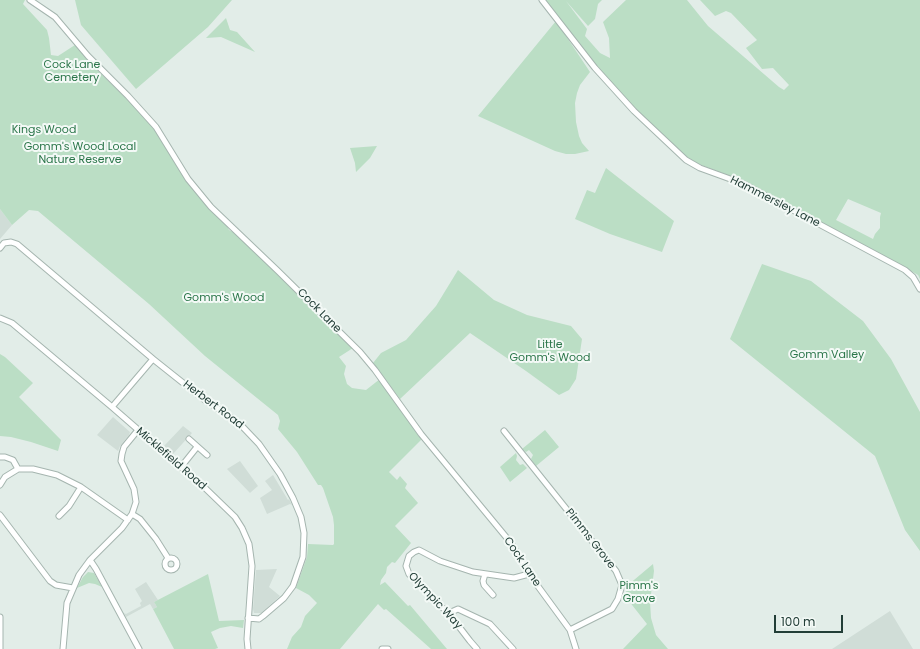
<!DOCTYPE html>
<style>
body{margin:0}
#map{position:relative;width:920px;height:649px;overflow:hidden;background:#e2ede8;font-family:Poppins,sans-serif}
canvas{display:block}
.scale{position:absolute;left:774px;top:615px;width:69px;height:18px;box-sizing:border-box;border:2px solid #223e37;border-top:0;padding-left:5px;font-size:12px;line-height:14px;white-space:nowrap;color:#223e37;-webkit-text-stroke:3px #f3f9f6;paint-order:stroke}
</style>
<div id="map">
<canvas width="920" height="649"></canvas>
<div class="scale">100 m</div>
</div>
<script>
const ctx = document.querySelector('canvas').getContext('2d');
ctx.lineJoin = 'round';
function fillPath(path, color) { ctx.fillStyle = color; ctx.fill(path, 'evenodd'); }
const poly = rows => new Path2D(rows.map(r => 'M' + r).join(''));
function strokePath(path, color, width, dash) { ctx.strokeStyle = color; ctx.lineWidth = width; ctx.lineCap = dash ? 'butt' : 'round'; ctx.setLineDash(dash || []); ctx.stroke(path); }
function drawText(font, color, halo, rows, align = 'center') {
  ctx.font = font + ' Poppins,sans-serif'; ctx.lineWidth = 4; ctx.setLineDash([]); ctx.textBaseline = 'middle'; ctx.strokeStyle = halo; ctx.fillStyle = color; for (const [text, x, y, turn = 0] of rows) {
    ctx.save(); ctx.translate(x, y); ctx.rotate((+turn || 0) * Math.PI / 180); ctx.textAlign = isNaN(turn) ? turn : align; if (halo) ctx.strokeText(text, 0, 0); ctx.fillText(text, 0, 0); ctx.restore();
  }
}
fillPath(poly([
 [0,209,12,225,0,239],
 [113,417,130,432,129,435,120,446,118,451,97,435],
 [183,426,192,433,173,454,164,446],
 [240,461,258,486,251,492,250,493,227,469],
 [273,475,288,500,289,499,292,505,290,504,267,514,260,498,272,490,265,481],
 [277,569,269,587,280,596,261,613,254,613,253,609,256,570],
 [146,582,158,600,154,602,157,607,153,609,150,604,126,617,124,613,126,614,141,606,140,603,142,601,135,589],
 [890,611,913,649,832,649]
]), '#d0ddd7');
fillPath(poly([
 [0,0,25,0,23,4,47,30,49,38,51,55,58,56,75,45,92,65,134,106,155,128,190,185,207,206,226,224,229,230,235,233,248,244,353,348,339,357,346,366,344,374,347,384,352,388,366,390,380,379,422,439,389,472,397,480,400,476,407,484,405,488,418,503,395,526,411,543,395,563,392,562,387,567,386,573,381,580,380,585,385,582,408,606,410,605,447,649,431,649,386,609,384,610,378,604,340,649,287,649,292,637,301,627,305,616,317,603,309,595,296,588,307,557,308,544,333,545,334,544,334,525,333,517,323,488,321,485,318,485,297,452,278,429,280,421,278,415,205,356,149,304,38,211,29,210,12,225,0,209],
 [75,0,232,0,208,27,136,89,81,25],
 [544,0,602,0,598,4,595,19,588,26,566,1,587,29,585,36,600,53,610,58,609,38,603,22,626,0,687,0,708,26,779,87,784,90,789,85,773,68,762,69,746,48,757,40,731,13,726,11,715,16,700,0,920,0,920,279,918,275,906,268,746,182,701,165,687,158,634,108,592,60],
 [848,199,881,213,880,217,880,228,875,234,873,239,836,220],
 [226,18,230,30,237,32,255,52,221,37,206,38],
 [556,21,590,72,580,85,577,93,575,103,576,122,579,136,582,143,589,151,575,154,566,154,555,151,478,116],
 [377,146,370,158,356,172,355,163,350,148],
 [606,168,674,221,662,252,610,234,575,219,587,190,595,193],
 [762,264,811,281,863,321,891,359,920,412,920,551,905,530,875,456,730,339],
 [458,270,494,300,527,315,571,326,582,339,576,379,569,390,559,395,526,371,470,333,400,399,373,363,381,353,406,340,436,306],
 [0,354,5,357,33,383,19,397,61,440,58,451,31,442,11,437,0,436],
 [545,430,559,447,536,466,531,459,533,455,529,450,526,452,522,449],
 [516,453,517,456,516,460,520,465,523,464,527,468,510,482,500,467],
 [653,564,654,571,650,602,651,618,656,635,668,649,623,649,647,624,625,596,628,585],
 [88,572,94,573,102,587,95,584,89,583,77,588,83,577],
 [208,574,219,621,244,620,243,628,231,626,220,628,211,632,218,648,215,649,174,649,153,609,157,607,154,602]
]), '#bbdec5');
const street = poly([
 [30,0,55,17,88,56,128,96,156,127,188,179,211,207,278,271,360,352,375,370,421,434,511,543,529,574,570,630,576,649],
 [542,0,595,68,634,111,686,160,700,168,744,184,905,270,913,277,920,289],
 [0,248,4,243,11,242,17,244,153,359,202,398,239,423,259,444,280,474,293,498,301,517,304,533,303,557,293,586,284,598,263,616,259,619,248,618],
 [0,318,12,323,112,407,204,487,235,517,242,528,249,544,252,566,247,639,248,649],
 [112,407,153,359],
 [504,431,616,571,622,585,618,599,612,609,570,630],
 [189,439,207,455],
 [0,457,5,457,13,460,18,469],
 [181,467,197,447],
 [0,485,5,477,18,469,33,469,57,475,81,487,128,520],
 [132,514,140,519,156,539,168,558],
 [0,515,50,581,56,585,73,588],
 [59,516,69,506,81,487],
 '165 564a6 6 0 1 1 12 0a6 6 0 1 1-12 0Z',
 [90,560,96,569,139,649],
 [485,574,483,581,484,585,493,595],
 [449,613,458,609,490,624,513,649],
 [0,649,0,617],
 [63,649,67,603,79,575,90,560,122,528,132,514,136,502,134,489,121,461,122,454,124,447,138,430],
 [382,649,388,649],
 [477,649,470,641,447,611,440,606,409,574,406,566,409,556,414,552,419,550,440,561,473,572,514,578,529,574]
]);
strokePath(street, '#a5b5af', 7);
strokePath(street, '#fff', 5);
drawText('11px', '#2b764a', '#f3f9f6', [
 ["Cock Lane",72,65],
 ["Cemetery",72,78],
 ["Kings Wood",44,130],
 ["Gomm's Wood Local",80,147],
 ["Nature Reserve",80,160],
 ["Gomm's Wood",224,298],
 ["Little",550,345],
 ["Gomm's Wood",550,358],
 ["Gomm Valley",827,355],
 ["Pimm's",639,586],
 ["Grove",639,599]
]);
drawText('11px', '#223e37', '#f3f9f6', [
 ["Hammersley Lane",775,202,27],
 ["Cock Lane",319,311,45],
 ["Herbert Road",213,405,37],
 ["Micklefield Road",171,459,41],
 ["Pimms Grove",590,539,52],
 ["Cock Lane",522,562,56],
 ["Olympic Way",435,601,47]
]);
</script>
